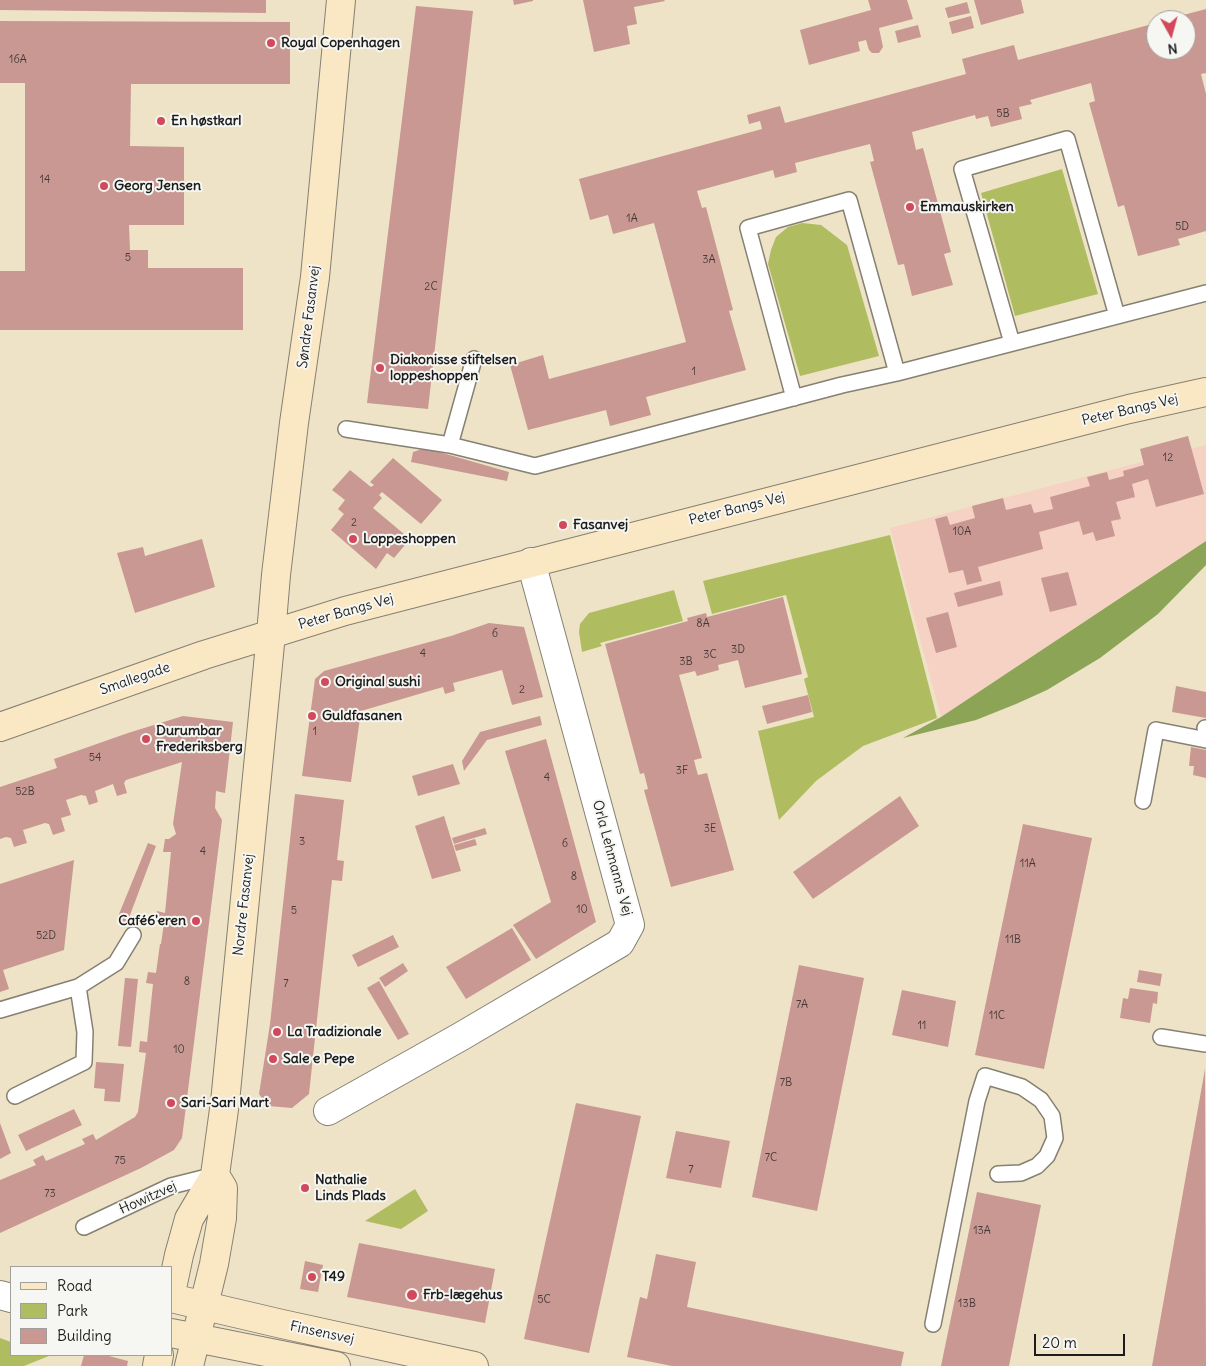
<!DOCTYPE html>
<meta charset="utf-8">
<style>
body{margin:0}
#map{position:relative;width:1206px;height:1366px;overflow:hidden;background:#eee3c7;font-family:Delius,sans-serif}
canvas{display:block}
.legend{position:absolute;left:10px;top:1266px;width:162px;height:90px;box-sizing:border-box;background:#f6f6f2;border:1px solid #9f9f9c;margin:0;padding:6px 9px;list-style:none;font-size:15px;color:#1c1c1c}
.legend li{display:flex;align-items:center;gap:10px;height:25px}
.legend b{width:25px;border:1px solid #9f9f9c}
.north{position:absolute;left:1146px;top:10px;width:50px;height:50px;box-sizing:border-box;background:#f6f6f2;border:1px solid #9f9f9c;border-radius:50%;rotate:173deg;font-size:14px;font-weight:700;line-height:20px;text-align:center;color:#1c1c1c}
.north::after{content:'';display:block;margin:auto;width:18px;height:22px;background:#d1495b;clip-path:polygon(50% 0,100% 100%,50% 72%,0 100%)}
.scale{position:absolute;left:1034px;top:1334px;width:91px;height:22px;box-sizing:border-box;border:2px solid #1c1c1c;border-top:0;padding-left:6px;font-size:15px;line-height:18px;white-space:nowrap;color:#1c1c1c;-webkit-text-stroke:4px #f6f6f2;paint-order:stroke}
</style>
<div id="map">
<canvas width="1206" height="1366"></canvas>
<ul class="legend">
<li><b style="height:6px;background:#fae7c3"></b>Road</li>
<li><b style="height:14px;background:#afbd60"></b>Park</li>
<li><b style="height:14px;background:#c99892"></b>Building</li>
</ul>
<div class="north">N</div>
<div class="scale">20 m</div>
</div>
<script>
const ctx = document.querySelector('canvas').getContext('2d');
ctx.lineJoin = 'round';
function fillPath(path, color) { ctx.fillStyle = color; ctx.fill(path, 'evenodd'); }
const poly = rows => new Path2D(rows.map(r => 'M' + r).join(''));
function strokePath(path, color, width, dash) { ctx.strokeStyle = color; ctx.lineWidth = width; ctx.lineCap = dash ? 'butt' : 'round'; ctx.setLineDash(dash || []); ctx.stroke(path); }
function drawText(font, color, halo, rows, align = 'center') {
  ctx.font = font + ' Delius,sans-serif'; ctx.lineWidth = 4; ctx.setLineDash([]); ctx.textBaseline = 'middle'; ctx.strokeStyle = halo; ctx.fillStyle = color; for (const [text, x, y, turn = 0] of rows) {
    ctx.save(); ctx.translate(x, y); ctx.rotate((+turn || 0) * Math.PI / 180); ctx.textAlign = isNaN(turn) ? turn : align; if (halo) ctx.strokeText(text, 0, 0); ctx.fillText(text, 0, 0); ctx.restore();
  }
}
fillPath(poly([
 [1206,445,1206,541,941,717,890,528]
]), '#f5d2c3');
fillPath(poly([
 [1062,169,1098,294,1015,316,981,193],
 [802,223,821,225,847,245,879,356,800,376,768,264,771,250,776,237,788,227],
 [890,535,937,718,863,746,816,781,779,820,758,731,814,717,804,679,808,677,786,595,712,614,703,581],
 [674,590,683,621,600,643,602,646,582,652,579,632,580,624,589,613],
 [415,1189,428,1211,401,1229,365,1221],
 [0,1338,11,1342,11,1355,45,1355,49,1356,24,1366,0,1366]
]), '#afbd60');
fillPath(poly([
 [1206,541,1206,565,1158,614,1100,658,1047,690,1016,704,976,720,903,738,941,717]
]), '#8ba456');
fillPath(poly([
 [0,0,266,0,266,13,0,10],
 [513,0,533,0,533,1,514,5],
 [583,0,664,0,665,1,634,7,637,24,627,26,630,44,594,52],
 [868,0,907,0,913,19,879,28,883,47,879,53,872,53,869,50,866,40,858,42,860,51,809,65,800,30,871,10],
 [974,0,1021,0,1024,13,981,25],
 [967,2,970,13,948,18,945,8],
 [416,6,473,11,428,409,367,403],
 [1206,9,1206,73,1201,74,1206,94,1206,231,1178,239,1180,245,1138,256,1124,205,1118,207,1089,103,1095,101,1091,83,1030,100,1032,104,1019,107,1022,119,991,127,988,116,976,119,975,115,912,132,916,150,923,148,951,252,944,254,953,285,912,296,904,264,898,265,870,162,874,161,870,144,795,163,797,172,775,178,773,170,697,191,702,208,706,207,733,310,729,311,746,370,646,397,651,415,610,426,606,410,528,430,510,365,543,355,549,379,686,342,654,223,613,234,608,215,590,220,579,179,762,129,760,121,749,124,747,115,780,106,785,123,966,74,962,59,1014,45,1018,60,1156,23,1156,50,1186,50,1186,20,1168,19],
 [971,16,974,28,952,34,949,22],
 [0,21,290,22,290,84,131,84,130,146,184,147,184,225,129,225,130,250,148,250,148,268,243,268,243,330,0,330,0,271,25,271,25,83,0,83],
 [918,25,921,37,898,43,895,31],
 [1188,436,1204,494,1156,507,1148,479,1132,484,1135,497,1116,502,1121,519,1111,521,1115,536,1096,541,1093,532,1083,535,1079,521,1039,532,1043,549,978,567,982,581,967,585,963,570,949,573,935,519,947,516,950,525,975,518,972,506,1003,498,1006,510,1031,504,1034,513,1053,509,1050,497,1090,486,1087,477,1107,472,1109,480,1124,476,1123,471,1144,465,1140,449],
 [425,448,509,472,507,481,411,462,413,452],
 [393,458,442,500,421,524,382,492,379,495,382,498,373,508,410,539,394,558,387,553,376,569,331,530,344,514,338,509,345,500,332,490,350,470,371,487,374,485,370,482],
 [202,539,215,587,135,613,117,553,143,547,145,556],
 [1068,572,1077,605,1050,612,1041,578],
 [1000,581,1003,595,958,607,954,593],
 [783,597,802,674,745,688,738,660,718,665,719,670,697,676,695,671,679,675,702,758,694,760,696,768,698,775,707,773,734,870,671,887,644,790,648,789,644,773,640,774,605,644,688,621,687,618,706,613,707,617],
 [948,612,957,647,936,653,926,618],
 [489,623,524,627,543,697,512,705,502,670,453,683,455,691,445,694,443,687,361,711,351,782,302,776,315,679,324,671,451,636],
 [1176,686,1206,692,1206,718,1172,712],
 [808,695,812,712,767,724,762,706],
 [183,716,233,722,225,793,216,791,215,808,222,820,182,1138,174,1150,141,1168,0,1233,0,1180,36,1165,33,1160,43,1155,46,1161,85,1144,82,1139,93,1134,96,1140,135,1117,138,1112,146,1053,139,1052,140,1041,147,1042,153,984,146,983,148,972,156,973,160,944,161,944,164,923,155,922,157,911,165,913,171,852,163,852,165,839,169,839,176,834,173,824,182,762,126,780,124,783,127,793,117,796,113,784,95,791,98,802,89,805,86,796,81,795,66,800,71,815,61,818,65,831,53,835,49,824,45,823,23,830,27,843,14,847,11,838,6,837,0,839,0,787,57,768,54,759,128,733],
 [540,716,542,725,487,740,464,771,462,761,480,732],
 [546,739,596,922,536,959,513,925,551,902,505,751],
 [1191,747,1206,750,1206,778,1193,775,1194,766,1189,766],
 [453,764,460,784,418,796,412,776],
 [295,794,344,800,337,860,344,861,342,881,332,880,309,1094,292,1108,268,1106,259,1094,270,1024],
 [900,796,919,826,813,899,793,872],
 [444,816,461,871,432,879,415,826],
 [1023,824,1092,838,1044,1069,975,1055],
 [485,828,487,834,454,844,452,838],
 [475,839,477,845,456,851,454,845],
 [148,843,156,846,127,923,117,919],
 [74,860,64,950,3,970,9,989,0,992,0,884],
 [512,928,531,960,466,999,446,967],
 [393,935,399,947,358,967,352,955],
 [403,963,408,971,385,987,379,978],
 [799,965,864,978,817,1211,752,1197],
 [1139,970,1162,974,1160,986,1137,982],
 [125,978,138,979,131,1047,118,1046],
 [379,981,409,1034,398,1040,367,988],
 [1130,988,1158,992,1157,1004,1153,1003,1150,1023,1120,1018,1123,998,1128,999],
 [902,990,956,1001,948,1047,892,1035],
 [96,1062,124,1064,120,1102,104,1101,105,1089,94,1088],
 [1205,1069,1206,1366,1152,1366],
 [576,1103,641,1116,589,1353,524,1339],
 [74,1109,82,1125,26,1151,18,1135],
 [0,1123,11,1153,0,1159],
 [676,1131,730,1141,721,1188,666,1178],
 [977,1192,1041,1205,1009,1366,941,1366],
 [359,1243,495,1269,485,1323,347,1297],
 [656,1254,696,1262,687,1307,904,1352,901,1366,672,1366,627,1357,640,1297,647,1299],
 [305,1261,323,1265,318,1292,300,1289],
 [84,1355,105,1355,128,1361,127,1366,81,1366]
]), '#c99892');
const lane = poly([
 [1012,343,962,169,1067,139,1117,316],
 [794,398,748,228,849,200,897,373],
 [346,429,450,445,535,466,842,385,897,373,1206,293],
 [450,445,474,359],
 [1205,728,1206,728],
 [1143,801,1156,730,1206,740],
 [0,1010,78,987,116,963,133,935],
 [1161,1037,1206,1044],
 [15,1096,84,1062,85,1032,78,987],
 [84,1227,171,1186,215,1175],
 [933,1324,977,1101,985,1076,1022,1087,1041,1100,1052,1116,1055,1138,1047,1156,1037,1166,1021,1173,998,1174]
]);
const street = poly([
 [328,1111,460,1037,620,943,630,925,531,562],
 [0,1295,11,1298]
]);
const secondary = poly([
 [0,727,204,655,345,611,1129,409,1206,392],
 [171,1293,179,1255,189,1219,215,1175,225,1102,271,634,276,575,294,423,315,277,341,0],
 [171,1298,282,1324,474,1366],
 [171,1333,336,1366],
 [157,1366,159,1355],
 [189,1366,214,1264,222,1218,223,1188,215,1175]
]);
strokePath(lane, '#858072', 18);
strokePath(street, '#858072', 30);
strokePath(secondary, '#858072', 30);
strokePath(lane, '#fff', 15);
strokePath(street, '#fff', 28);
strokePath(secondary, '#fae7c3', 28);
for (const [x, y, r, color] of [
 [271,43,5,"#d1495b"],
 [161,121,5,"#d1495b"],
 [104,186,5,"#d1495b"],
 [910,207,5,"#d1495b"],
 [380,368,5,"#d1495b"],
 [563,525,5,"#d1495b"],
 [353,539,5,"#d1495b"],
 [325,682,5,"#d1495b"],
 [312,716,5,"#d1495b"],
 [146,739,5,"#d1495b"],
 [196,921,5,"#d1495b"],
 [277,1032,5,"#d1495b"],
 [273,1059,5,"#d1495b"],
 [171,1103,5,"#d1495b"],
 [305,1188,5,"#d1495b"],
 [312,1277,5,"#d1495b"],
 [412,1295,6,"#d1495b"]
]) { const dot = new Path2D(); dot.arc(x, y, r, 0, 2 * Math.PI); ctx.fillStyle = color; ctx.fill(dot); strokePath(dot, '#f6f6f2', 2); }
drawText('11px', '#473b3a', null, [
 ["16A",18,60],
 ["5B",1003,114],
 ["14",45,180],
 ["1A",632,219],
 ["5D",1182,227],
 ["5",128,258],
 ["3A",709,260],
 ["2C",431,287],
 ["1",694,372],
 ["12",1168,458],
 ["2",354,523],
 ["10A",962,532],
 ["8A",703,624],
 ["6",495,634],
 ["3D",738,650],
 ["4",423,654],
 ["3C",710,655],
 ["3B",686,662],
 ["2",522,690],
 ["1",315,732],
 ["54",95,758],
 ["3F",682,771],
 ["4",547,778],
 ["52B",25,792],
 ["3E",710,829],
 ["3",302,842],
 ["6",565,844],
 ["4",203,852],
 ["11A",1028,864],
 ["8",574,877],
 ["10",582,910],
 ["5",294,911],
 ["52D",46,936],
 ["11B",1013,940],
 ["8",187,982],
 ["7",286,984],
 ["7A",802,1005],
 ["11C",997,1016],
 ["11",922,1026],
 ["10",179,1050],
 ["7B",786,1083],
 ["7C",771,1158],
 ["75",120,1161],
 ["7",691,1170],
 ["73",50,1194],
 ["13A",982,1231],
 ["5C",544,1300],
 ["13B",967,1304]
]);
drawText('bold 14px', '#1c1c1c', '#f6f6f2', [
 ["Royal Copenhagen",281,43],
 ["En høstkarl",171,121],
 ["Georg Jensen",114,186],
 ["Emmauskirken",920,207],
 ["Diakonisse stiftelsen",390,360],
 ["loppeshoppen",390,376],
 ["Fasanvej",573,525],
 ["Loppeshoppen",363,539],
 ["Original sushi",335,682],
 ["Guldfasanen",322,716],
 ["Durumbar",156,731],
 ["Frederiksberg",156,747],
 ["Café6'eren",186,921,"right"],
 ["La Tradizionale",287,1032],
 ["Sale e Pepe",283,1059],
 ["Sari-Sari Mart",181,1103],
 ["Nathalie",315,1180],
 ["Linds Plads",315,1196],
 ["T49",322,1277],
 ["Frb-lægehus",423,1295]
], 'left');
drawText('14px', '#1c1c1c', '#f6f6f2', [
 ["Søndre Fasanvej",309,317,-83],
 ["Peter Bangs Vej",1130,410,-13],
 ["Peter Bangs Vej",737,509,-14],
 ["Peter Bangs Vej",346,612,-16],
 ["Smallegade",135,679,-19],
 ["Orla Lehmanns Vej",612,858,75],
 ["Nordre Fasanvej",244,905,-84],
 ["Howitzvej",148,1198,-24],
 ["Finsensvej",322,1333,12]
]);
</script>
